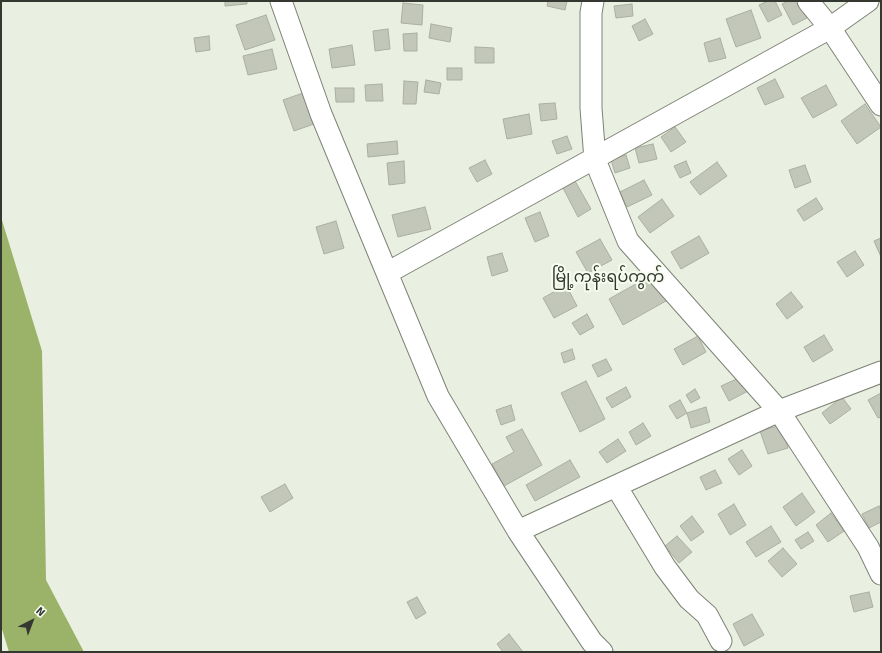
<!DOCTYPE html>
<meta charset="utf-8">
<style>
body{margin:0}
#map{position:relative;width:882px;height:653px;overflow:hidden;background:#eaf0e1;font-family:Signika,sans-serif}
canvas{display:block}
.frame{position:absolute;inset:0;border:2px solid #353731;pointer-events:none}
.north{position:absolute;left:12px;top:601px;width:40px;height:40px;-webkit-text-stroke:3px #f7fdee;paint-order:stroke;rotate:42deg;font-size:11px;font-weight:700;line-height:16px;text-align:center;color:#353731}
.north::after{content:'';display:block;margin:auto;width:14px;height:18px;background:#353731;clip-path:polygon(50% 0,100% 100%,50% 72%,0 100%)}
</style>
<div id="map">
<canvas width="882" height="653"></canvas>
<div class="frame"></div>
<div class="north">N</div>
</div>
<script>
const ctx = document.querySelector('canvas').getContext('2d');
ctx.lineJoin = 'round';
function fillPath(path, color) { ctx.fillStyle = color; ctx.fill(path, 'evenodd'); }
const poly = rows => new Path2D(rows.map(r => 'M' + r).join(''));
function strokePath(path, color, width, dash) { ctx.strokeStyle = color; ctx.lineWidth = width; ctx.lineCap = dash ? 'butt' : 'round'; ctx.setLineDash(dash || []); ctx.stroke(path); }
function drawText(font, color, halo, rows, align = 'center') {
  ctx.font = font + ' Signika,"Noto Sans Myanmar",sans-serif'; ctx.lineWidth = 4; ctx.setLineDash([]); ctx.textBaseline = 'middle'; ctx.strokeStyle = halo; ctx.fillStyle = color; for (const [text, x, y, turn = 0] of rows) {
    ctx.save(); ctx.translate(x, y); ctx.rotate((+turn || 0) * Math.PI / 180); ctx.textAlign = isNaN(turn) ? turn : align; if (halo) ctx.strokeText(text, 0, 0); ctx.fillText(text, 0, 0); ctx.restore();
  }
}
fillPath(poly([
 [1,217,42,351,46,580,84,652,9,652,1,626]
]), '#9ab369');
const building = poly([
 [225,1,247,1,247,4,225,6,225,1],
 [548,1,567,1,565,10,547,6,548,1],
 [768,1,775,1,782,15,768,22,759,5,768,1],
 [788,1,798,1,807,18,793,25,782,4,788,1],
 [403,3,423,5,422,25,401,23,403,3],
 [632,4,633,16,616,18,614,6,632,4],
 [751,10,761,38,736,47,726,19,751,10],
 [266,15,275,40,245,50,236,25,266,15],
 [645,19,653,34,639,41,632,26,645,19],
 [431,24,452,28,450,42,429,38,431,24],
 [388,29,390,49,375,51,373,31,388,29],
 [417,33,417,51,404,51,403,34,417,33],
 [209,36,210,50,196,52,194,38,209,36],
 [720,38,726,58,709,62,704,43,720,38],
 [352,45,355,65,332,68,329,49,352,45],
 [475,47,494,48,494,63,475,63,475,47],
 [272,49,277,69,248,75,243,56,272,49],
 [447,68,462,68,462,80,447,80,447,68],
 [775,79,784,97,765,105,757,88,775,79],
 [426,80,441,83,439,94,424,92,426,80],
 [404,81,418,82,416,104,403,104,404,81],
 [382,84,383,101,366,101,365,85,382,84],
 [826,85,837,105,813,118,801,98,826,85],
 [335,88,354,88,354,102,336,102,335,88],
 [303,93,314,124,294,131,283,100,303,93],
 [555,103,557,119,541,121,539,104,555,103],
 [865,104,881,127,857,144,841,121,865,104],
 [529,114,532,134,507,139,503,119,529,114],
 [675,127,686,142,671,152,661,137,675,127],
 [567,136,572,149,557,154,552,141,567,136],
 [397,141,398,154,368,157,367,144,397,141],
 [653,144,657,159,639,163,635,148,653,144],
 [626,155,630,168,615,173,611,160,626,155],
 [485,160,492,174,477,182,469,168,485,160],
 [404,161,405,183,389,185,387,163,404,161],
 [686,161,691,173,680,178,674,166,686,161],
 [717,162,727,176,700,195,690,182,717,162],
 [805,165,811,182,795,188,789,170,805,165],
 [644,180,652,195,627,207,620,192,644,180],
 [575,181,591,209,578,217,563,188,575,181],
 [816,198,823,209,804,221,797,210,816,198],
 [662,199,674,216,650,233,638,217,662,199],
 [425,207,431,229,398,237,392,215,425,207],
 [540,212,549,236,535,242,525,218,540,212],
 [336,221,344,248,324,254,316,227,336,221],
 [699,236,709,253,681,269,671,252,699,236],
 [881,238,881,257,874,241,881,238],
 [600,239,612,260,588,273,576,252,600,239],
 [855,251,864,265,847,277,837,262,855,251],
 [502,253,508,271,492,276,487,257,502,253],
 [652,275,666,301,623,325,609,299,652,275],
 [566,285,577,306,554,318,543,298,566,285],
 [791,292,803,307,787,319,776,304,791,292],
 [587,314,594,327,580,335,572,323,587,314],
 [824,335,833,350,813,362,804,347,824,335],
 [698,336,706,352,683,365,674,349,698,336],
 [572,349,575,359,564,363,561,353,572,349],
 [606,359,612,370,598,377,592,365,606,359],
 [741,377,748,391,729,401,721,386,741,377],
 [586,381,605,419,580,432,561,393,586,381],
 [626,387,631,397,612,408,606,398,626,387],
 [695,389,700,398,691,403,686,395,695,389],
 [881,393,881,417,878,418,868,400,881,393],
 [842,397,851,409,830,424,822,413,842,397],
 [680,400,687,413,677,419,669,406,680,400],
 [511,405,515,420,501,425,496,410,511,405],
 [706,407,710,422,691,428,687,413,706,407],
 [643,423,651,436,636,445,629,432,643,423],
 [781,425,788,448,768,454,760,431,781,425],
 [522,429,542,465,504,486,492,464,514,452,506,437,522,429],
 [618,439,626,451,607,463,599,452,618,439],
 [742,450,752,466,739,475,728,459,742,450],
 [570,460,580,477,535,501,526,485,570,460],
 [715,470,722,483,706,490,700,477,715,470],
 [285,484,293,498,270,512,261,497,285,484],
 [802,493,815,512,796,526,783,507,802,493],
 [734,504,746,525,730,535,718,514,734,504],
 [879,506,881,510,881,522,869,528,862,514,879,506],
 [831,513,844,531,828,542,816,525,831,513],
 [692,516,704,532,691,541,680,526,692,516],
 [771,526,781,542,756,557,746,542,771,526],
 [808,532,814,541,801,549,795,540,808,532],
 [677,536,692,552,679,563,665,546,677,536],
 [783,548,797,564,782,577,768,561,783,548],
 [869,592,873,607,854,612,850,596,869,592],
 [417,597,426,613,416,619,407,602,417,597],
 [752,614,764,635,744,646,733,624,752,614],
 [509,634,523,652,503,652,497,644,509,634]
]);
fillPath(building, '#c2c7ba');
strokePath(building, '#a9afa1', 1);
const minor = poly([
 [281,1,321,114,438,396,518,531,592,642,602,652],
 [593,1,591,13,591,108,595,160,628,241,779,411,868,547,881,574],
 [808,1,830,28,881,105],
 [387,273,830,28,868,1],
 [616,486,665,567,689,599,707,615,721,641],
 [518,531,779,411,881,372]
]);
strokePath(minor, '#7e8376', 23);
strokePath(minor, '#fff', 21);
drawText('16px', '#353731', '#f7fdee', [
 ["မြို့ကုန်းရပ်ကွက်",608,278]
]);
</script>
